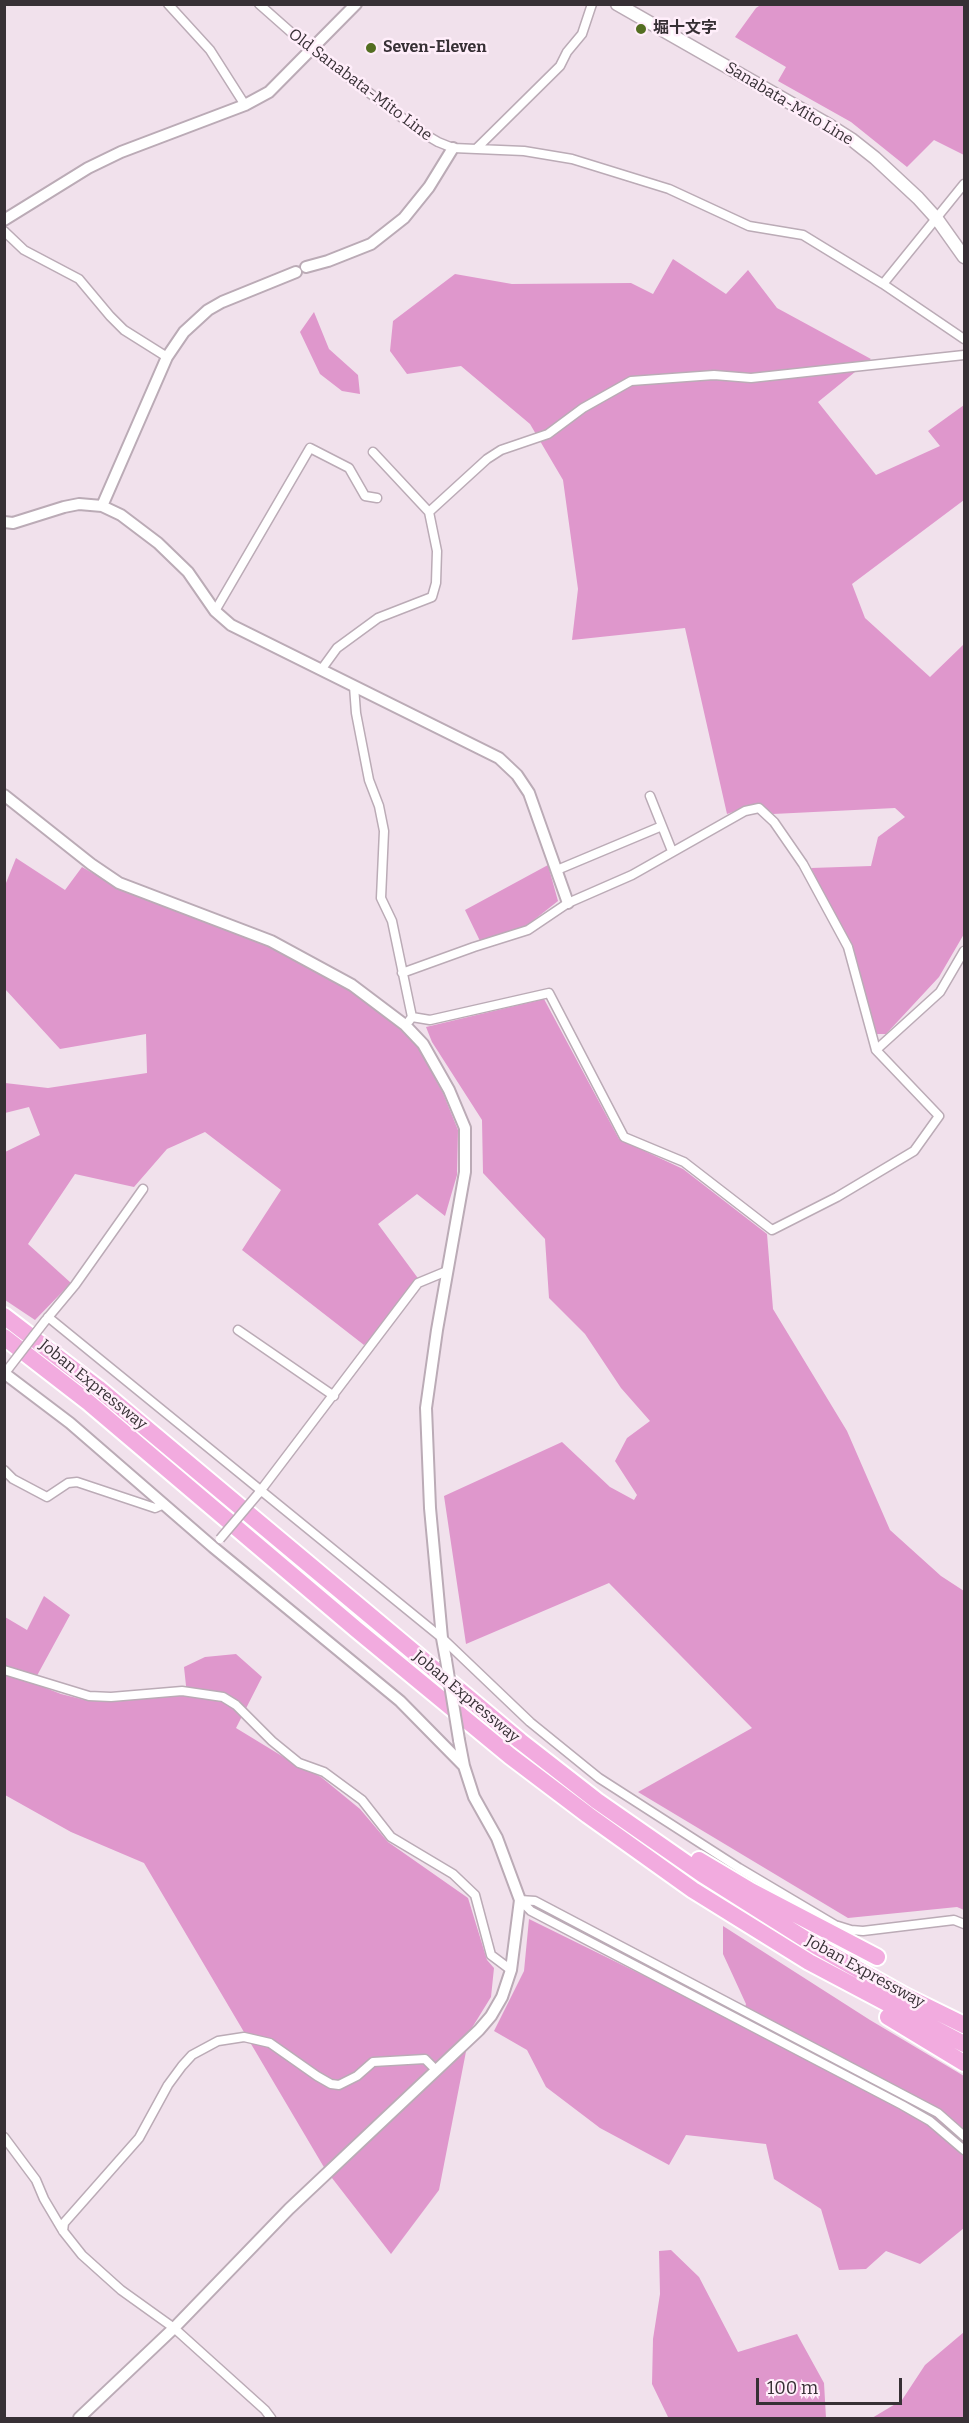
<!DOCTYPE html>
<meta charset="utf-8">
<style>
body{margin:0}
#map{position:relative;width:969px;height:2423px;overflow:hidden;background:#f1e1ec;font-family:Bitter,serif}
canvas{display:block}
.frame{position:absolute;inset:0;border:6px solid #373035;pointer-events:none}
.scale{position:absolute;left:756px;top:2378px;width:146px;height:27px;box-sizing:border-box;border:3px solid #373035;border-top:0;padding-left:8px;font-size:18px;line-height:21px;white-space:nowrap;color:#373035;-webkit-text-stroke:4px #ffeefa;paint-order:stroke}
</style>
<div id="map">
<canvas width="969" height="2423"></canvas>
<div class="frame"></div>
<div class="scale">100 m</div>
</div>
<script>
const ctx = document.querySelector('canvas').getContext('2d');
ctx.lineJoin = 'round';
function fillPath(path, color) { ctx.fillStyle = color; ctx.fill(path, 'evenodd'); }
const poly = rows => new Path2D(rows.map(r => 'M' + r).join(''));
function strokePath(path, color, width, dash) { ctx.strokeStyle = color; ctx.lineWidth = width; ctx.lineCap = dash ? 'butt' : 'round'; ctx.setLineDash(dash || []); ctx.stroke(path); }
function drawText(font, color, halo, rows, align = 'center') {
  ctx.font = font + ' Bitter,"Noto Sans JP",serif'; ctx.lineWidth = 5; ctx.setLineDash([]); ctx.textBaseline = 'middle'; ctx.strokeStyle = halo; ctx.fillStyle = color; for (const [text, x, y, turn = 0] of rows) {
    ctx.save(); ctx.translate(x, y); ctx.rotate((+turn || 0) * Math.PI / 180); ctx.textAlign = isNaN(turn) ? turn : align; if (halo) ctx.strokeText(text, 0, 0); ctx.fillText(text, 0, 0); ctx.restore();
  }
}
fillPath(poly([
 [762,4,964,5,964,155,934,140,907,167,851,122,778,81,786,67,735,37,756,8],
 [673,259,726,294,748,270,777,308,871,359,818,402,876,475,940,446,928,431,964,405,964,500,852,584,865,618,930,677,964,644,964,934,939,977,886,1034,875,1034,851,946,811,868,871,866,878,837,905,817,895,808,773,814,759,803,727,814,685,628,572,640,578,589,563,480,530,424,461,366,407,374,390,351,393,321,455,274,512,284,631,283,653,294],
 [314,312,329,349,358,375,360,394,342,391,320,374,300,332],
 [16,858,65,890,82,867,119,888,268,946,349,989,402,1030,419,1049,443,1093,458,1130,457,1175,445,1216,417,1194,378,1224,420,1281,390,1321,364,1345,242,1250,281,1190,205,1132,167,1149,134,1187,75,1174,28,1244,71,1283,35,1320,5,1300,5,1152,40,1135,29,1107,5,1113,5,1083,48,1088,147,1073,146,1034,60,1049,5,989,4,888],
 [548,865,558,901,525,927,480,941,465,910],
 [544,999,619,1139,683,1169,767,1234,773,1309,847,1431,890,1530,941,1576,964,1591,964,1910,957,1907,848,1918,638,1792,752,1728,609,1583,466,1644,444,1496,562,1442,610,1487,634,1500,637,1495,615,1461,627,1438,650,1421,621,1388,585,1334,549,1298,545,1239,483,1173,482,1120,432,1042,426,1027],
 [44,1596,70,1615,33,1683,61,1694,89,1701,112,1701,187,1695,184,1667,205,1657,236,1654,262,1677,236,1728,295,1764,321,1777,360,1809,388,1842,468,1898,487,1960,494,1968,491,1997,470,2031,439,2190,391,2254,325,2169,144,1863,71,1832,5,1795,5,1617,27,1630],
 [529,1919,740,2023,746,2004,723,1954,723,1926,870,2020,964,2076,964,2228,920,2264,886,2251,866,2269,839,2270,821,2209,774,2179,766,2144,686,2135,669,2165,600,2128,546,2087,527,2050,494,2031,524,1971],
 [671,2250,699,2277,738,2352,797,2334,824,2383,826,2418,670,2418,668,2417,652,2384,653,2339,660,2294,659,2251],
 [964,2332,964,2418,872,2418,902,2400,925,2365]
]), '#df97cc');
const minor = poly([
 [168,4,210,50,245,105],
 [259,4,302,42,421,132,438,142,453,148,524,151,572,159,669,189,749,226,803,235,883,284,964,339],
 [477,148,560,66,567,52,582,34,592,4],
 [4,231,24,250,79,279,110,316,124,330,167,357],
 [883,284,964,184],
 [429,512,487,459,501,450,548,434,583,408,631,381,714,375,751,378,964,355],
 [215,611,310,448,349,468,365,496,377,498],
 [321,670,337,648,378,618,432,597,436,583,437,551,429,512,373,452],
 [354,686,356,713,369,780,379,806,384,831,381,898,392,921,412,1017,409,1021],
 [650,796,672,851],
 [557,870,662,826],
 [402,973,474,947,528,930,568,903,632,875,745,811,759,808,774,822,803,864,848,947,876,1050,939,1116,914,1151,837,1197,772,1230,684,1162,624,1137,549,993,430,1020,412,1017],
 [876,1050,940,992,964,951],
 [48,1317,442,1638,530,1722,599,1778,739,1868,835,1925,851,1930,863,1931,954,1920,964,1924],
 [45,1321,75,1285,143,1189],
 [238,1330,334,1396],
 [4,1470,13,1479,47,1497,68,1483,77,1482,155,1508,164,1504],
 [258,1494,418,1283,447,1271],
 [4,1670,89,1696,111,1697,182,1691,223,1697,236,1705,272,1741,299,1763,324,1772,362,1800,391,1837,453,1874,475,1895,491,1955,511,1970],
 [520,1900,531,1911,902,2105,930,2121,964,2150],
 [520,1900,535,1901,938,2113,964,2136],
 [4,2137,36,2180,44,2199,63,2231,82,2255,121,2290,174,2328,265,2410,271,2418],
 [63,2231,64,2223,139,2138,168,2085,182,2066,192,2055,218,2041,244,2037,270,2043,317,2076,331,2084,339,2085,357,2076,373,2062,425,2059,436,2070]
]);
const tertiary = poly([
 [4,220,88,168,121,152,245,105,269,92,356,4],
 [306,267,328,261,371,244,404,218,429,187,453,148],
 [102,506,167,357,184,332,208,310,222,302,296,272],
 [4,522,13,523,64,507,79,504,102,506,121,515,158,543,188,572,215,611,231,625,499,758,517,775,529,793,568,903],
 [4,795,91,864,119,883,271,941,352,985,405,1025,423,1044,449,1090,465,1128,465,1172,437,1330,426,1408,430,1508,442,1638,446,1660],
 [4,1373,70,1423,213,1547,400,1701,464,1766],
 [79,2418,174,2328,289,2209,479,2030,491,2016,502,1997,511,1970,520,1900,497,1838,474,1797,464,1766,459,1740]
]);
const secondary = poly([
 [617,4,829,125,851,139,875,158,918,198,937,219,964,257]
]);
const motorway = poly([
 [4,1316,98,1388,520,1741,597,1801,702,1874,816,1946,905,1996,964,2025],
 [4,1337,88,1402,357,1630,510,1756,588,1815,693,1890,809,1962,964,2044],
 [699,1860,751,1891,877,1957],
 [888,2017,964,2063]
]);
strokePath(minor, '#bbabb6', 11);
strokePath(tertiary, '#bbabb6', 14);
strokePath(secondary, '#bbabb6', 15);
strokePath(motorway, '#fff', 20);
strokePath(minor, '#fff', 8);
strokePath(tertiary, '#fff', 10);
strokePath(secondary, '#fff', 12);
strokePath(motorway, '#f2abdf', 16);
const minorBridge = poly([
 [8,1369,45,1321],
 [220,1539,258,1494]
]);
const tertiaryBridge = poly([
 [446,1660,459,1740]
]);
strokePath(minorBridge, '#bbabb6', 11, []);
strokePath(tertiaryBridge, '#bbabb6', 14, []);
strokePath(minorBridge, '#fff', 8);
strokePath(tertiaryBridge, '#fff', 10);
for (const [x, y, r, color] of [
 [641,29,6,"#536e21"],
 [371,48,6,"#536e21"]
]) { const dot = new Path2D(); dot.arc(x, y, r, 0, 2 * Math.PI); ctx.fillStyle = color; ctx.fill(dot); strokePath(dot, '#ffeefa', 2); }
drawText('bold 16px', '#373035', '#ffeefa', [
 ["堀十文字",653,29],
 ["Seven-Eleven",383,48]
], 'left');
drawText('16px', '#373035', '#ffeefa', [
 ["Old Sanabata-Mito Line",360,85,37],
 ["Sanabata-Mito Line",789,104,31],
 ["Joban Expressway",93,1385,39],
 ["Joban Expressway",466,1697,40],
 ["Joban Expressway",865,1972,29]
]);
</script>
